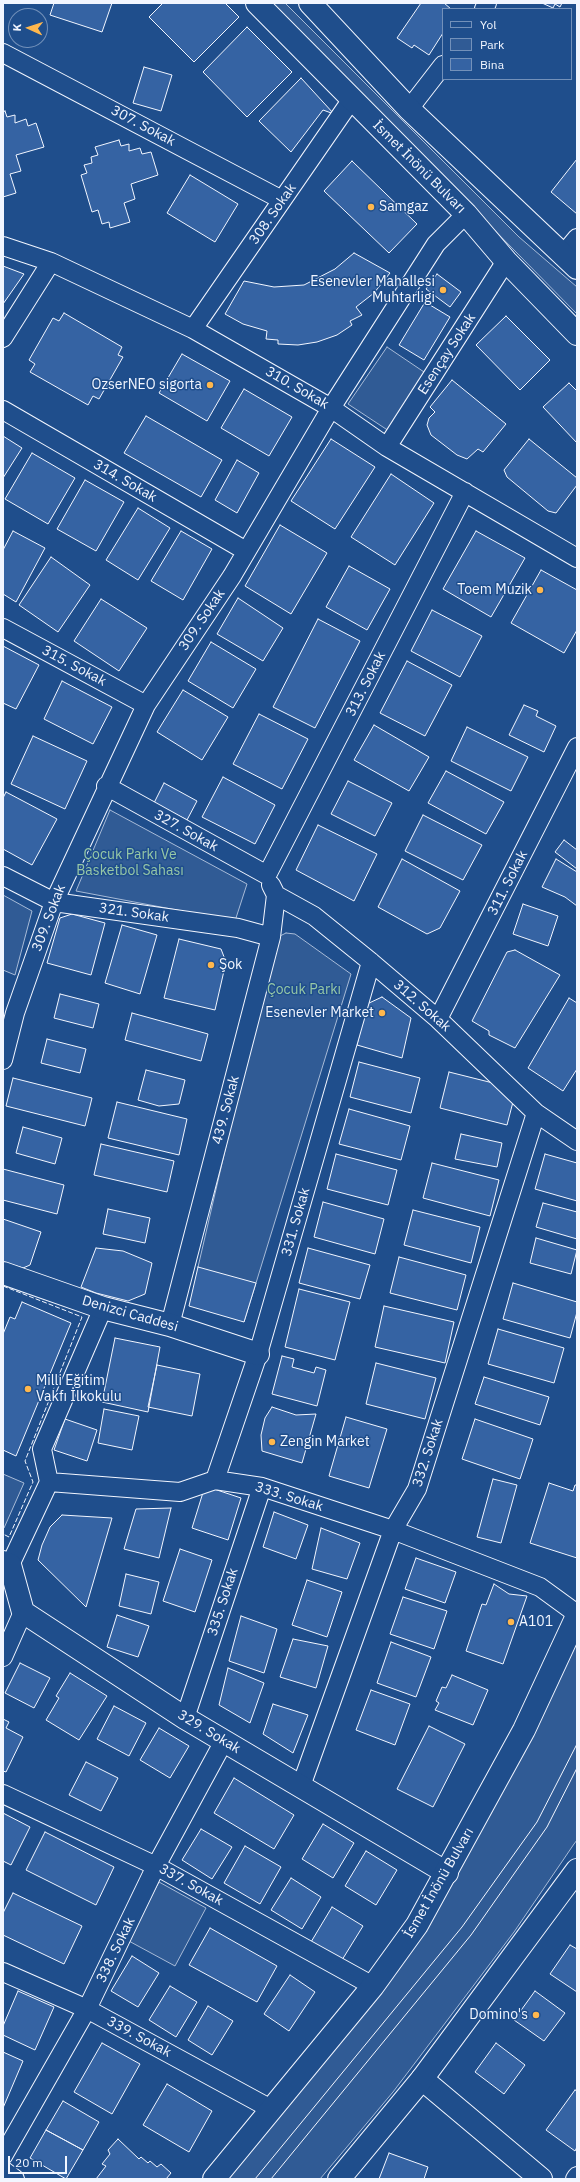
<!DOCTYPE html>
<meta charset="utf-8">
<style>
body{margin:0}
#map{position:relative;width:580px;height:2182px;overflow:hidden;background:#1f4e8c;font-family:"IBM Plex Sans",sans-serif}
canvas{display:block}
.frame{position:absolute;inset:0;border:4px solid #f2f6ff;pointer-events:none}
.legend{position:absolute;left:442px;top:8px;width:130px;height:72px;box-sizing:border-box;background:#1f4e8c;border:1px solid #7391ba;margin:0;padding:5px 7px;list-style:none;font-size:12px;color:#f2f6ff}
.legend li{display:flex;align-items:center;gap:8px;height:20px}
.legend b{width:20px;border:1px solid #7391ba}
.north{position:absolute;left:8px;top:8px;width:40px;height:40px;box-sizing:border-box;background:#1f4e8c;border:1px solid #7391ba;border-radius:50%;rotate:273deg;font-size:11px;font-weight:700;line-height:16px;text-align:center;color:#f2f6ff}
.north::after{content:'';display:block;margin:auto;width:14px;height:18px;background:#ffb74d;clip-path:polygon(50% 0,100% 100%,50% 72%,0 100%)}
.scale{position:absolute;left:8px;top:2156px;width:59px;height:18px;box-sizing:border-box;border:2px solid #f2f6ff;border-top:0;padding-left:5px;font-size:12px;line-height:14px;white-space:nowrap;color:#f2f6ff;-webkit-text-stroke:3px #1f4e8c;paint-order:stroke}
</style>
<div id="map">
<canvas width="580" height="2182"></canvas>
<div class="frame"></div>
<ul class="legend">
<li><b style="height:5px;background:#1f4e8c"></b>Yol</li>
<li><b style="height:11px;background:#305b95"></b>Park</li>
<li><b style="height:11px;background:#3563a3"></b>Bina</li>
</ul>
<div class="north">K</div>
<div class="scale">20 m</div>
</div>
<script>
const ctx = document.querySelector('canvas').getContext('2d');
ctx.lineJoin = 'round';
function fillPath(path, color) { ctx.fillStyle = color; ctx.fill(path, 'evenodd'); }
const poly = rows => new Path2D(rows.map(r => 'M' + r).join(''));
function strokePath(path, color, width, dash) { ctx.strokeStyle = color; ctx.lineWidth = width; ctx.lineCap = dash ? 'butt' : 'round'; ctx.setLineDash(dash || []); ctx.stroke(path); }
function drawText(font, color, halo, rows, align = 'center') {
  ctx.font = font + ' "IBM Plex Sans",sans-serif'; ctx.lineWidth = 3; ctx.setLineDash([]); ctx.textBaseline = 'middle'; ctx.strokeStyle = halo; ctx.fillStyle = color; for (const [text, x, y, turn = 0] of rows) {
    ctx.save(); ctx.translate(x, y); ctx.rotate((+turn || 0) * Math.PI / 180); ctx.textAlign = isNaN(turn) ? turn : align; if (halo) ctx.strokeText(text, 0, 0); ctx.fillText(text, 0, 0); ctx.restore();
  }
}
const green = poly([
 [271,3,285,3,519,237,577,287,577,314,271,3],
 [387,347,427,374,389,431,348,404,387,347],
 [110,810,247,884,235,921,76,891,110,810],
 [3,895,32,911,15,975,3,970,3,895],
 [286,933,295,934,351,974,244,1322,198,1267,274,939,286,933],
 [3,1474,24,1483,4,1528,3,1527,3,1474],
 [577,1627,577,1840,574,1844,514,1932,393,2092,320,2179,223,2179,425,1923,577,1627],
 [159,1882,206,1908,175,1966,127,1940,159,1882]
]);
fillPath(green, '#305b95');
strokePath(green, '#a8bbd7', 1);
const building = poly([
 [54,3,112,3,102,32,50,15,54,3],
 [163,3,225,3,239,17,194,62,149,17,163,3],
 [421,3,444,3,451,9,443,9,443,33,429,55,414,45,412,48,397,38,421,3],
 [542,3,562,3,560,7,555,4,553,8,542,3],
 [247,27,292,72,247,117,203,72,247,27],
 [144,67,172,75,161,111,133,103,144,67],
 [301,78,334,114,323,110,291,152,259,121,301,78],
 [5,111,7,117,15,115,15,123,26,119,28,126,36,123,44,147,16,155,21,171,10,174,16,193,3,197,3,112,5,111],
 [119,140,121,146,129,144,129,151,140,148,142,154,151,152,158,175,131,184,135,199,124,203,130,222,110,228,109,222,102,224,98,210,92,212,81,175,87,173,84,165,92,163,91,157,98,155,95,147,119,140],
 [577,159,577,214,551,192,577,159],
 [352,161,417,224,389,253,324,191,352,161],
 [190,175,238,204,215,242,167,213,190,175],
 [354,253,390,273,374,293,356,307,362,315,350,321,352,325,337,335,317,342,298,345,278,344,278,340,266,339,267,331,243,324,225,314,244,281,274,287,304,285,335,269,354,253],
 [3,266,24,274,3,304,3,266],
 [437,274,461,292,450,307,426,289,437,274],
 [425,302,450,317,424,360,399,345,425,302],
 [64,313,122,347,118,355,123,357,99,399,93,396,88,405,30,372,35,364,29,360,53,318,59,321,64,313],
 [506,316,550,360,520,390,476,345,506,316],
 [182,354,230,381,207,421,159,393,182,354],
 [452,380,506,424,483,452,478,449,467,459,457,455,431,435,427,425,429,418,435,412,430,407,452,380],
 [569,383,577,391,577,443,543,407,569,383],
 [244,389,292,417,269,456,221,428,244,389],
 [146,416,222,460,201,497,124,453,146,416],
 [3,436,22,448,3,478,3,436],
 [331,439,375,467,335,529,291,501,331,439],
 [529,439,577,478,577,485,556,513,548,511,507,477,504,470,529,439],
 [32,453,75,478,48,524,5,499,32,453],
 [237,460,259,473,237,513,215,500,237,460],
 [391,474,434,503,395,565,351,537,391,474],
 [85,480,124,502,96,551,57,529,85,480],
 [138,508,170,528,138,580,106,560,138,508],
 [280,525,327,553,291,614,245,586,280,525],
 [13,531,45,548,16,602,3,594,3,550,13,531],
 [181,531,212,549,183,600,151,581,181,531],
 [476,531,525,558,491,617,443,589,476,531],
 [51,557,90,585,58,632,19,605,51,557],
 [349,566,390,589,367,630,326,607,349,566],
 [541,570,577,590,577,630,564,653,511,623,541,570],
 [238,598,283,628,263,661,217,634,238,598],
 [101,599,147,628,119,671,74,641,101,599],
 [432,610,482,636,460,677,411,651,432,610],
 [318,619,360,641,315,728,273,707,318,619],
 [211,642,256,669,233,708,188,681,211,642],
 [3,646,39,665,16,709,3,703,3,646],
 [407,661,452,685,425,736,380,713,407,661],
 [62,681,112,707,93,744,44,719,62,681],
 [183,690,228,717,202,760,157,732,183,690],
 [524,705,538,711,536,716,556,726,544,752,509,735,524,705],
 [259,714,308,739,282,789,233,764,259,714],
 [374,725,429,757,409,791,354,760,374,725],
 [467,727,528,757,511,791,451,761,467,727],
 [33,736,87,761,65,809,11,784,33,736],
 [446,771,504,802,486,834,428,803,446,771],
 [223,777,275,805,255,844,202,817,223,777],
 [348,781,392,803,375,836,331,814,348,781],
 [164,783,197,801,187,820,154,803,164,783],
 [6,792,57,819,32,865,3,849,3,798,6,792],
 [423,815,482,845,463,880,405,851,423,815],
 [318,825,377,854,354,901,296,870,318,825],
 [564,840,577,850,577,869,555,852,564,840],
 [402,859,460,891,440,928,427,934,378,907,402,859],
 [556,859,577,872,577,906,565,897,542,887,556,859],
 [523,904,558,916,548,946,513,934,523,904],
 [72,914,105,923,91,975,47,963,60,918,72,914],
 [122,925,157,935,140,994,105,983,122,925],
 [179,939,221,949,226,962,215,1010,164,998,179,939],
 [515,950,560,975,515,1048,489,1035,489,1031,472,1021,507,952,515,950],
 [60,994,99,1004,93,1028,54,1018,60,994],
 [382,997,411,1018,402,1058,357,1045,367,1004,382,997],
 [569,998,577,1003,577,1069,563,1091,528,1068,569,998],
 [132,1013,208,1034,201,1061,125,1040,132,1013],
 [47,1039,86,1049,80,1073,41,1063,47,1039],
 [359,1062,420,1078,411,1113,350,1097,359,1062],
 [146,1070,185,1080,179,1104,159,1106,138,1100,146,1070],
 [449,1072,505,1086,514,1098,507,1125,440,1108,449,1072],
 [13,1078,92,1098,85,1126,6,1106,13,1078],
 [117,1102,187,1119,179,1155,108,1138,117,1102],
 [349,1109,410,1126,401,1160,339,1144,349,1109],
 [23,1127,62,1138,55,1164,16,1153,23,1127],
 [461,1134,502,1143,497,1167,455,1159,461,1134],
 [101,1144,174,1161,167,1192,94,1175,101,1144],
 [336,1154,397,1170,388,1205,327,1189,336,1154],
 [545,1154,577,1163,577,1201,535,1189,545,1154],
 [432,1163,499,1180,490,1216,423,1198,432,1163],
 [3,1169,64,1185,57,1214,3,1200,3,1169],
 [323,1202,384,1219,375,1254,314,1237,323,1202],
 [543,1203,577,1212,577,1239,536,1227,543,1203],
 [108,1209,150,1218,145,1243,103,1234,108,1209],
 [413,1210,480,1227,471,1263,404,1245,413,1210],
 [3,1219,41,1232,30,1265,23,1268,3,1262,3,1219],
 [536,1238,577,1250,571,1274,530,1263,536,1238],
 [96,1248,123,1251,152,1263,145,1294,128,1301,96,1293,81,1287,96,1248],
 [308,1248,370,1265,360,1299,299,1283,308,1248],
 [399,1257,466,1275,457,1310,390,1293,399,1257],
 [198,1267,256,1283,244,1322,189,1306,198,1267],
 [513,1283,577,1302,577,1312,570,1338,503,1319,513,1283],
 [299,1289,350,1302,335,1360,285,1347,299,1289],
 [22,1302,71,1323,16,1456,3,1450,3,1334,10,1317,15,1319,22,1302],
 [384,1306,454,1322,445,1363,375,1347,384,1306],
 [498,1329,564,1348,554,1383,488,1364,498,1329],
 [115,1338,160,1347,148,1412,102,1402,115,1338],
 [282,1356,294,1359,292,1367,314,1373,316,1367,326,1370,317,1406,272,1394,282,1356],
 [376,1363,436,1378,425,1419,366,1404,376,1363],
 [157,1365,200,1374,192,1416,148,1407,157,1365],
 [484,1377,549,1397,540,1425,475,1404,484,1377],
 [272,1407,296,1415,316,1414,302,1463,262,1451,261,1435,265,1418,272,1407],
 [104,1409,139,1416,132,1450,98,1443,104,1409],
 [346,1417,387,1429,369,1488,329,1476,346,1417],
 [65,1419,97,1430,87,1461,54,1450,65,1419],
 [475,1419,533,1439,520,1479,462,1459,475,1419],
 [493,1479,517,1485,501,1543,477,1537,493,1479],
 [549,1483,573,1491,575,1485,577,1485,577,1558,530,1543,549,1483],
 [205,1486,241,1498,228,1540,192,1528,205,1486],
 [171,1508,159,1558,124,1549,136,1509,171,1508],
 [274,1512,308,1525,296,1559,263,1547,274,1512],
 [62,1515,112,1518,86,1607,38,1560,42,1545,50,1527,62,1515],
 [321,1528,360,1543,347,1579,312,1569,321,1528],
 [180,1549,212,1560,195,1612,163,1601,180,1549],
 [416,1558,456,1572,445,1603,405,1589,416,1558],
 [126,1574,159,1582,151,1614,119,1606,126,1574],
 [307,1580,342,1592,327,1637,292,1625,307,1580],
 [494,1584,509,1594,527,1596,503,1664,466,1651,482,1604,486,1605,494,1584],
 [403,1597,447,1611,434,1649,390,1634,403,1597],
 [117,1615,149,1626,138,1657,107,1647,117,1615],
 [241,1616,277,1629,264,1673,229,1661,241,1616],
 [293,1639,328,1646,316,1688,280,1677,293,1639],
 [391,1642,431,1657,416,1697,377,1683,391,1642],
 [20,1663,50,1678,34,1708,5,1693,20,1663],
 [228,1668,264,1683,250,1723,219,1705,228,1668],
 [70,1673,107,1696,79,1740,46,1720,59,1698,56,1696,70,1673],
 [452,1675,488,1690,473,1725,435,1710,439,1703,436,1701,442,1687,446,1688,452,1675],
 [371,1690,410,1704,395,1745,356,1730,371,1690],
 [273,1704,308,1715,293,1753,263,1734,273,1704],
 [114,1706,146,1723,129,1756,97,1739,114,1706],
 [3,1719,9,1722,6,1728,23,1737,6,1772,3,1771,3,1719],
 [429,1726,465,1744,433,1807,397,1789,429,1726],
 [159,1728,189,1746,170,1778,140,1760,159,1728],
 [86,1762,118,1778,101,1811,69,1795,86,1762],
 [234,1778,294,1815,274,1849,214,1813,234,1778],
 [3,1813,30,1827,11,1865,3,1861,3,1813],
 [323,1824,354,1843,333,1878,302,1859,323,1824],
 [201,1829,232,1847,212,1879,182,1860,201,1829],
 [45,1832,114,1867,96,1905,26,1870,45,1832],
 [245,1846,281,1867,260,1904,224,1883,245,1846],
 [366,1851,397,1870,376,1905,345,1886,366,1851],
 [291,1878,321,1897,302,1929,271,1910,291,1878],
 [13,1893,82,1926,64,1964,3,1935,3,1913,13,1893],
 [332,1907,363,1926,342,1960,311,1942,332,1907],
 [210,1928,277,1966,257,2002,189,1965,210,1928],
 [570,1945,577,1949,577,1992,550,1974,570,1945],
 [132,1956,159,1973,138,2007,111,1991,132,1956],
 [290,1975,315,1992,289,2031,264,2014,290,1975],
 [170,1986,197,2002,176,2037,149,2020,170,1986],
 [18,1991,54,2007,35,2050,3,2035,3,2026,18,1991],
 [535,1991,565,2013,544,2041,514,2020,535,1991],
 [208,2006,233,2021,212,2055,188,2040,208,2006],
 [102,2043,140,2064,112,2114,74,2092,102,2043],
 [496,2043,525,2065,504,2094,475,2072,496,2043],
 [3,2052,23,2061,3,2108,3,2052],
 [167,2084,212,2111,189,2152,143,2125,167,2084],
 [575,2090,577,2091,577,2147,575,2151,546,2130,575,2090],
 [63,2101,99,2122,83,2150,46,2130,63,2101],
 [46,2130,83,2150,66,2179,30,2158,46,2130],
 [118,2139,139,2159,141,2157,148,2163,150,2161,157,2167,161,2164,171,2173,166,2179,96,2179,106,2166,102,2164,110,2154,108,2150,118,2139],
 [389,2153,428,2167,424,2179,379,2179,389,2153]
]);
fillPath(building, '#3563a3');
strokePath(building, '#f2f6ff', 1);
const minor = poly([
 [484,9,487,3],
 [3,53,282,200],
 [409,109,443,65],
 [3,246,51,262,193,329,331,408,387,447,577,558],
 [562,256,577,238],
 [193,329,352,99],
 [3,338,51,262],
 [3,410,246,551],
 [387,447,506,261],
 [3,628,146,705],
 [106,786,267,875],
 [267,875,465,492],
 [3,876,54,902,238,928,271,937],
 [271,885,276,895,314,916,371,962,438,1019,536,1113,577,1141],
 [438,1019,577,747],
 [3,1060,15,1013,54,902,146,705,232,576,331,408,436,244,466,214],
 [170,1325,271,937,276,895],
 [215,1480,258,1354,371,962],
 [49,1482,42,1449,103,1308],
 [10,1565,49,1482,180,1492,215,1480,262,1487,393,1530,540,1587,577,1614],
 [3,1657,23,1612],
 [185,1718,262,1487],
 [301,1786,393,1530,417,1489,536,1113],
 [3,1794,156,1866,373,1986],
 [3,1972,87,2009,271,2109],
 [3,2156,87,2009,156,1866,224,1741],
 [3,2170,15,2179],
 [575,2179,577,2176]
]);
const tertiary = poly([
 [3,1273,103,1308,170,1325,258,1354],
 [3,1562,10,1565,23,1612,185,1718,447,1873]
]);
const secondary = poly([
 [422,2079,541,2179]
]);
const primary = poly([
 [257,3,466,214,506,261,577,334],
 [310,3,409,109,577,268],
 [214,2179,373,1986,417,1925,524,1730,577,1616],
 [339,2179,422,2079,577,1870]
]);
strokePath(minor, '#f2f6ff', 20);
strokePath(tertiary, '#f2f6ff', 24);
strokePath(secondary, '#f2f6ff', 24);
strokePath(primary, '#f2f6ff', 24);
strokePath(minor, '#1f4e8c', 18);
strokePath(tertiary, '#1f4e8c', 22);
strokePath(secondary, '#1f4e8c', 22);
strokePath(primary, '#1f4e8c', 22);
strokePath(poly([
 [255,2179,462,1927,537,1822,577,1744],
 [271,2179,471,1935,547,1827,577,1768]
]), '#f2f6ff', 1);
strokePath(poly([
 [3,1286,82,1317,25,1461,33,1482,9,1537,3,1534]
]), '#f2f6ff', 1, [5, 2]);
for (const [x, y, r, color] of [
 [371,207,4,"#ffb74d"],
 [443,290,4,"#ffb74d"],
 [210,385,4,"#ffb74d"],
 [540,590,4,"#ffb74d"],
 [211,965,4,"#ffb74d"],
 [382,1013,4,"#ffb74d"],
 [28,1389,4,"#ffb74d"],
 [272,1442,4,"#ffb74d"],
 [511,1622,4,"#ffb74d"],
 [536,2015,4,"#ffb74d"]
]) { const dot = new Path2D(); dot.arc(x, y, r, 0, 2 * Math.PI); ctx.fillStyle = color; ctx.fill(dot); strokePath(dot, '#1f4e8c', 1.5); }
drawText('14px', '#f2f6ff', '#1f4e8c', [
 ["307. Sokak",143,126,28],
 ["İsmet İnönü Bulvarı",419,167,45],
 ["308. Sokak",273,214,-55],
 ["Esençay Sokak",447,354,-57],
 ["310. Sokak",297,388,30],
 ["314. Sokak",125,481,30],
 ["309. Sokak",202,620,-56],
 ["315. Sokak",74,666,28],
 ["313. Sokak",366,684,-63],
 ["327. Sokak",186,831,29],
 ["311. Sokak",508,883,-63],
 ["321. Sokak",134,913,8],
 ["309. Sokak",49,918,-69],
 ["312. Sokak",422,1006,41],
 ["439. Sokak",226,1110,-75],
 ["331. Sokak",296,1222,-74],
 ["Denizci Caddesi",130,1314,16],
 ["332. Sokak",428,1453,-72],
 ["333. Sokak",289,1497,17],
 ["335. Sokak",223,1602,-72],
 ["329. Sokak",209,1732,31],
 ["İsmet İnönü Bulvarı",439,1883,-60],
 ["337. Sokak",191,1885,29],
 ["338. Sokak",116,1950,-64],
 ["339. Sokak",139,2037,28]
]);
drawText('14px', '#f2f6ff', '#1f4e8c', [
 ["Samgaz",379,207],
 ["Esenevler Mahallesi",435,282,"right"],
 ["Muhtarligi",435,298,"right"],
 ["OzserNEO sigorta",202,385,"right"],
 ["Toem Muzik",532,590,"right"],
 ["Şok",219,965],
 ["Esenevler Market",374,1013,"right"],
 ["Milli Eğitim",36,1381],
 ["Vakfı İlkokulu",36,1397],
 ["Zengin Market",280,1442],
 ["A101",519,1622],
 ["Domino's",528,2015,"right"]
], 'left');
drawText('14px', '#97c8a6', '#1f4e8c', [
 ["Çocuk Parkı Ve",130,855],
 ["Basketbol Sahası",130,871],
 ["Çocuk Parkı",304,990]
]);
</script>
